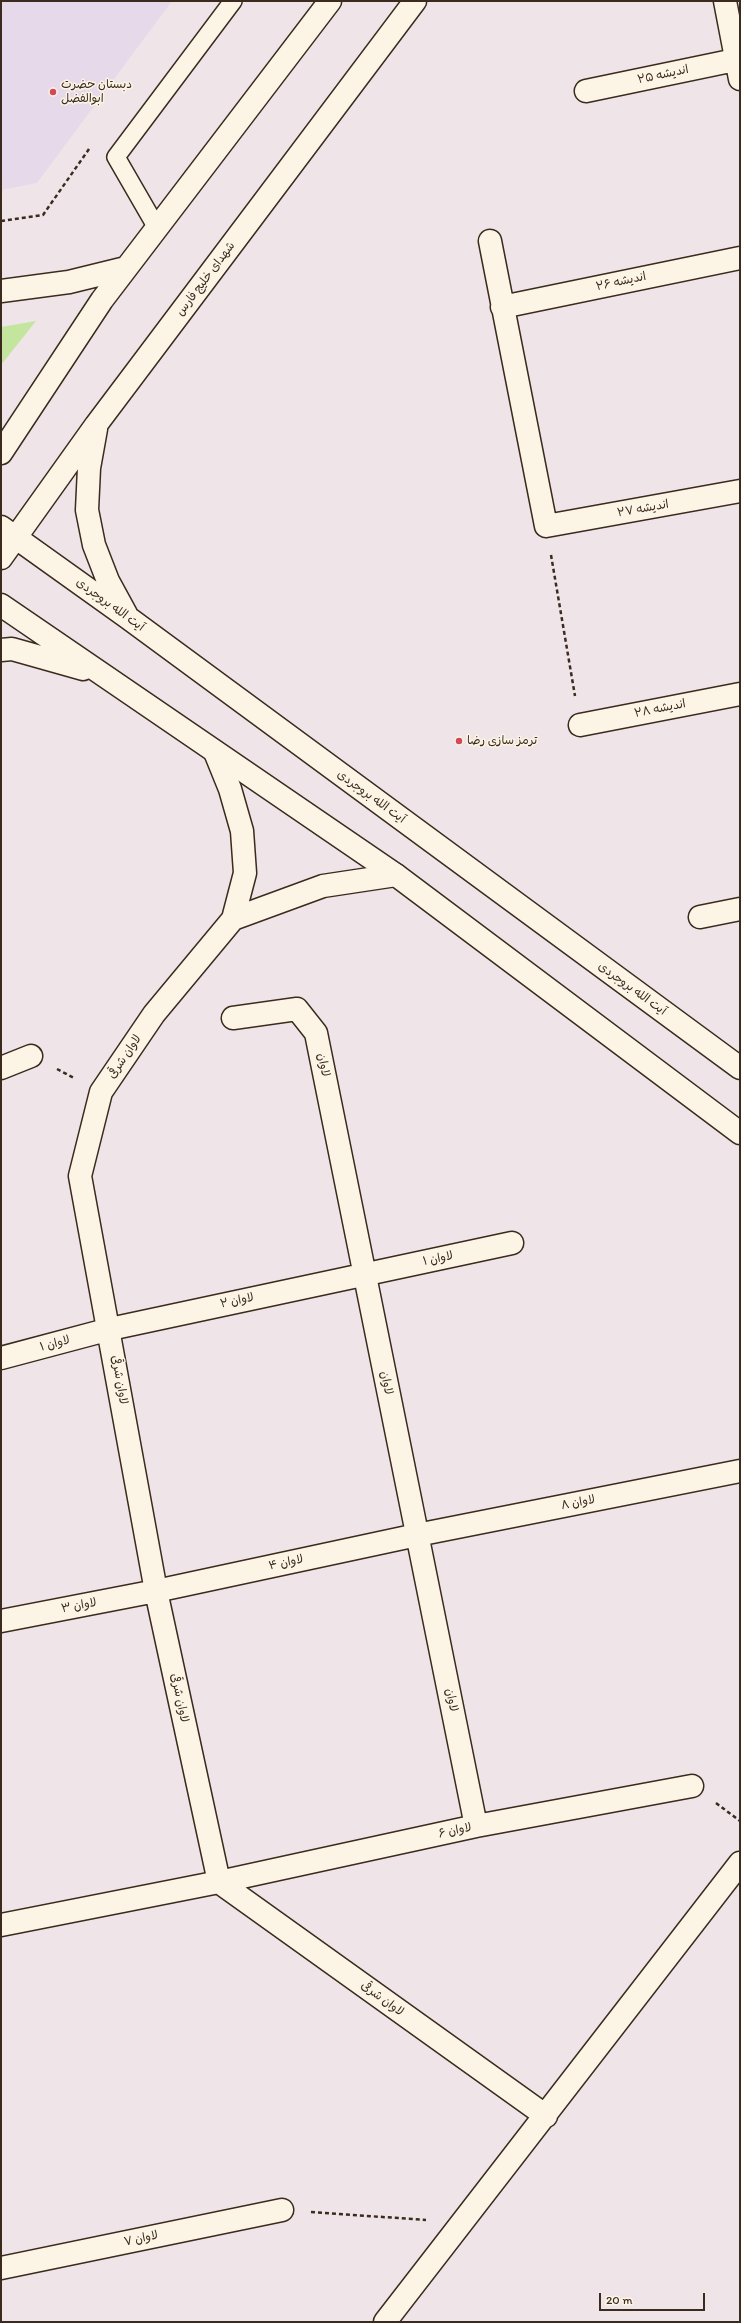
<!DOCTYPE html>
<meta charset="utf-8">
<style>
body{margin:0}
#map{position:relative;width:741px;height:2323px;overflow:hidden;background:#efe5e8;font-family:Itim,sans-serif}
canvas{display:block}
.frame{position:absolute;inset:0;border:2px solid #3b2a1e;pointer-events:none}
.scale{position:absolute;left:599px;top:2293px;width:106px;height:18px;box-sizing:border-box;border:2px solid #3b2a1e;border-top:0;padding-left:5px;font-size:12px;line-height:14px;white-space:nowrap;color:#3b2a1e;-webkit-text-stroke:3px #fcf5e5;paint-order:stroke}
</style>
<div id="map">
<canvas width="741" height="2323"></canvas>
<div class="frame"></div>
<div class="scale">20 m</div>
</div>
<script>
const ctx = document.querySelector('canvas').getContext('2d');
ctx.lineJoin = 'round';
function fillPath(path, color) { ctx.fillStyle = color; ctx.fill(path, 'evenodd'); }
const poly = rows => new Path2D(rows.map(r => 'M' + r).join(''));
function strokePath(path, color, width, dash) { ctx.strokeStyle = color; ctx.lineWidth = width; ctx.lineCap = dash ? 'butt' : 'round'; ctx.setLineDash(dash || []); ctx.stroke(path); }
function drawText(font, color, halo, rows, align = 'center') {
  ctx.font = font + ' Itim,"Playpen Sans Arabic",sans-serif'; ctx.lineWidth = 3; ctx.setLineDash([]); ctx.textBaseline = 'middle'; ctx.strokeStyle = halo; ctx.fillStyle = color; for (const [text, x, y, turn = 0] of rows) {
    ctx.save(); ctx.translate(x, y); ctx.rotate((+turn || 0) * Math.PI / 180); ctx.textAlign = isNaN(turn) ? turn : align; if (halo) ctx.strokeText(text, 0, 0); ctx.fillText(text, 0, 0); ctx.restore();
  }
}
fillPath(poly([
 [1,1,172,1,37,183,1,190]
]), '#e6daea');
fillPath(poly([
 [36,321,1,365,1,327]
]), '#c4e59e');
const lane = poly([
 [157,228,116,157,233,1]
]);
const street = poly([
 [725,1,740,79],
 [586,91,740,59],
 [490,241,546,526,740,491],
 [502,307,740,258],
 [580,725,740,694],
 [215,752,230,789,242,831,245,873,233,919,154,1014,101,1092,80,1176,156,1591,219,1882,546,2116],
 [700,917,740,909],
 [233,919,323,886,396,875],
 [233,1018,297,1009,316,1033,476,1826],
 [1,1068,31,1056],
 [1,1358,110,1329,512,1243],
 [1,1621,156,1591,417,1535,740,1471],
 [1,1925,219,1882,476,1826,692,1786],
 [1,2268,282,2210],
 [385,2322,740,1863]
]);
const secondary = poly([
 [1,291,69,282,126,268],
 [96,429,89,468,87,510,94,545,108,581,126,614],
 [1,453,102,300,330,1],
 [1,527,127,617,740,1068],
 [1,558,96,425,415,1],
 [1,605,396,875,740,1133],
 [1,650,12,649,83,669]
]);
strokePath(lane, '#3b2a1e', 20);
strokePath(street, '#3b2a1e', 25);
strokePath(secondary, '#3b2a1e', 25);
strokePath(poly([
 [1,221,43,215,89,149],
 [551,555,575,696],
 [57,1069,74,1078],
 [716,1803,740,1821],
 [311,2212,426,2220]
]), '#3b2a1e', 2.5, [4, 3]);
strokePath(lane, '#fcf5e5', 17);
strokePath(street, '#fcf5e5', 22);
strokePath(secondary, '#fcf5e5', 22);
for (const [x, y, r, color] of [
 [53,92,4,"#d1495b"],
 [459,741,4,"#d1495b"]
]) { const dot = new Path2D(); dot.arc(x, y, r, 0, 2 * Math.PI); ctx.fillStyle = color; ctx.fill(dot); strokePath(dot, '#fcf5e5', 1.5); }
drawText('12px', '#3b2a1e', '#fcf5e5', [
 ["اندیشه ۲۵",663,75,-12],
 ["شهدای خلیج فارس",206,279,-53],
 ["اندیشه ۲۶",621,282,-12],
 ["اندیشه ۲۷",643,509,-10],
 ["آیت الله بروجردی",110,605,36],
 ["اندیشه ۲۸",660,709,-11],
 ["آیت الله بروجردی",371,797,36],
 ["آیت الله بروجردی",632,989,36],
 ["لاوان شرقی",125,1057,-56],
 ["لاوان",323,1065,79],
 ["لاوان ۱",438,1259,-12],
 ["لاوان ۲",237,1301,-12],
 ["لاوان ۱",55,1344,-15],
 ["لاوان شرقی",119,1380,80],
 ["لاوان",386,1383,79],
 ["لاوان ۸",578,1503,-11],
 ["لاوان ۴",286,1563,-12],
 ["لاوان ۳",79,1606,-11],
 ["لاوان شرقی",179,1698,78],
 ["لاوان",451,1700,78],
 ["لاوان ۶",455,1831,-12],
 ["لاوان شرقی",382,1999,36],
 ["لاوان ۷",141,2239,-12]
]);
drawText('12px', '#3b2a1e', '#fcf5e5', [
 ["دبستان حضرت",61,85],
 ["ابوالفضل",61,99],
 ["ترمز سازی رضا",467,741]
], 'left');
</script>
